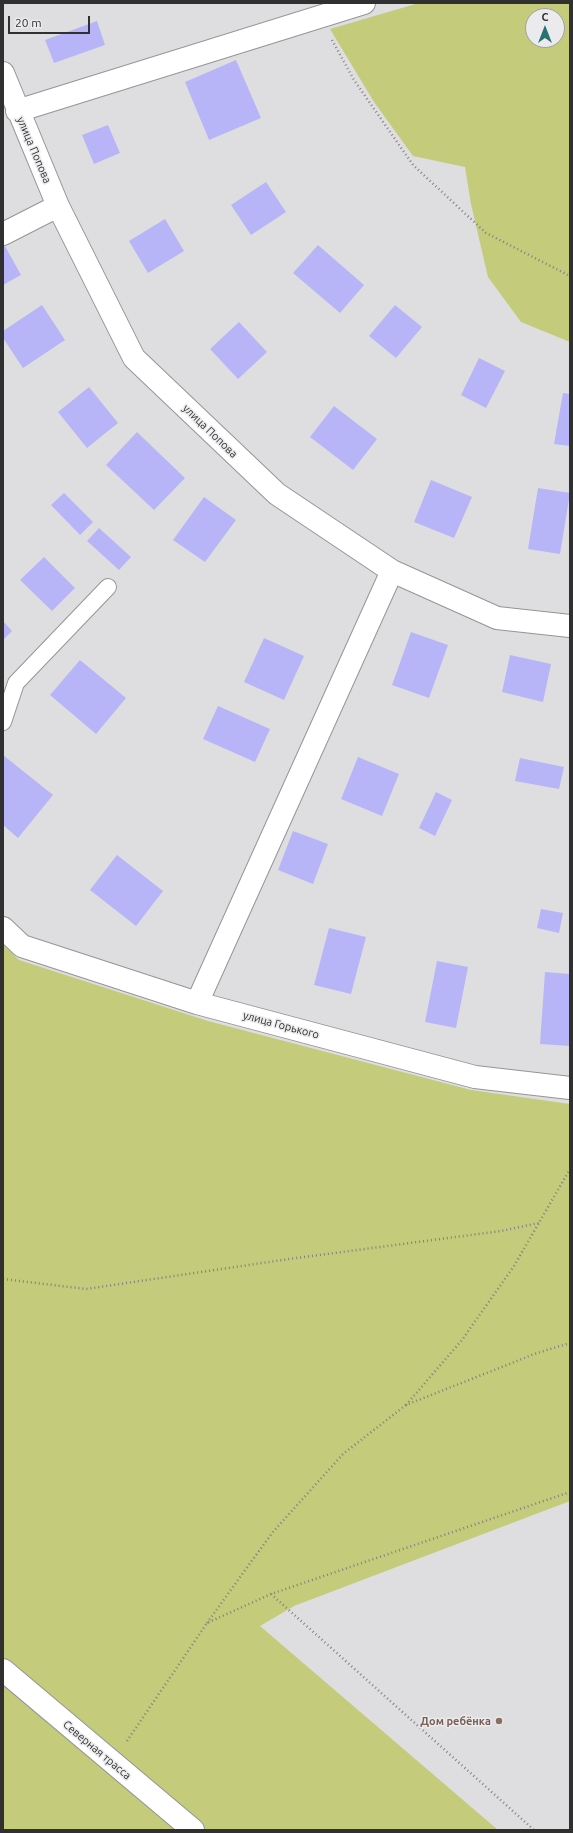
<!DOCTYPE html>
<meta charset="utf-8">
<style>
body{margin:0}
#map{position:relative;width:573px;height:1833px;overflow:hidden;background:#dedee0;font-family:Ubuntu,sans-serif}
canvas{display:block}
.frame{position:absolute;inset:0;border:4px solid #303031;pointer-events:none}
.north{position:absolute;left:525px;top:8px;width:40px;height:40px;box-sizing:border-box;background:#ebebed;border:1px solid #a0a0a2;border-radius:50%;rotate:0deg;font-size:11px;font-weight:700;line-height:16px;text-align:center;color:#303031}
.north::after{content:'';display:block;margin:auto;width:14px;height:18px;background:#287372;clip-path:polygon(50% 0,100% 100%,50% 72%,0 100%)}
.scale{position:absolute;left:8px;top:16px;width:82px;height:18px;box-sizing:border-box;border:2px solid #303031;border-top:0;padding-left:5px;font-size:12px;line-height:14px;white-space:nowrap;color:#303031;-webkit-text-stroke:3px #ebebed;paint-order:stroke}
</style>
<div id="map">
<canvas width="573" height="1833"></canvas>
<div class="frame"></div>
<div class="north">С</div>
<div class="scale">20 m</div>
</div>
<script>
const ctx = document.querySelector('canvas').getContext('2d');
ctx.lineJoin = 'round';
function fillPath(path, color) { ctx.fillStyle = color; ctx.fill(path, 'evenodd'); }
const poly = rows => new Path2D(rows.map(r => 'M' + r).join(''));
function strokePath(path, color, width, dash) { ctx.strokeStyle = color; ctx.lineWidth = width; ctx.lineCap = dash ? 'butt' : 'round'; ctx.setLineDash(dash || []); ctx.stroke(path); }
function drawText(font, color, halo, rows, align = 'center') {
  ctx.font = font + ' Ubuntu,sans-serif'; ctx.lineWidth = 3; ctx.setLineDash([]); ctx.textBaseline = 'middle'; ctx.strokeStyle = halo; ctx.fillStyle = color; for (const [text, x, y, turn = 0] of rows) {
    ctx.save(); ctx.translate(x, y); ctx.rotate((+turn || 0) * Math.PI / 180); ctx.textAlign = isNaN(turn) ? turn : align; if (halo) ctx.strokeText(text, 0, 0); ctx.fillText(text, 0, 0); ctx.restore();
  }
}
fillPath(poly([
 [419,3,570,3,570,342,521,322,488,277,471,204,465,167,413,156,374,102,330,29],
 [533,16,557,16,557,40,533,40],
 [3,945,19,960,208,1021,471,1090,570,1104,570,1501,294,1606,260,1626,498,1830,3,1830]
]), '#c4cb7a');
fillPath(poly([
 [97,21,105,45,54,63,45,40],
 [236,60,261,118,209,140,185,82],
 [108,125,120,153,94,164,82,135],
 [266,182,286,212,251,235,231,205],
 [165,219,184,251,148,273,129,241],
 [318,245,364,285,340,313,293,273],
 [5,246,21,275,3,285,3,247],
 [42,305,65,340,23,368,3,338,3,331],
 [395,305,422,327,396,358,369,336],
 [239,322,267,352,238,379,210,349],
 [479,358,505,371,486,408,461,395],
 [89,387,118,423,87,448,58,412],
 [563,393,570,394,570,446,554,444],
 [334,406,377,439,353,470,310,437],
 [137,432,185,478,154,510,106,465],
 [431,480,472,497,454,538,414,522],
 [538,488,570,493,560,554,528,549],
 [64,493,93,522,80,535,51,505],
 [204,497,236,520,205,562,173,540],
 [99,528,131,557,119,570,87,541],
 [44,557,75,588,52,611,20,580],
 [3,621,12,631,3,640],
 [411,632,448,645,429,698,392,685],
 [264,638,304,656,284,700,244,682],
 [510,655,551,664,543,702,502,692],
 [80,660,126,698,96,734,50,695],
 [218,706,270,729,255,762,203,739],
 [3,755,53,795,18,838,3,825],
 [358,757,399,774,382,816,341,799],
 [520,758,564,767,559,789,515,781],
 [436,792,452,800,435,836,419,828],
 [293,831,328,844,313,884,278,870],
 [117,855,163,891,136,926,90,890],
 [541,909,563,913,559,933,537,928],
 [329,928,366,937,351,994,314,985],
 [437,961,468,967,456,1028,425,1022],
 [545,972,570,974,570,1046,540,1044]
]), '#b7b5f7');
const service = poly([
 [3,722,16,683,108,587]
]);
const minor = poly([
 [3,73,58,206,134,358,277,494,392,571,497,618,570,626],
 [17,111,364,3],
 [3,234,58,206],
 [3,928,22,946,197,1003,475,1077,570,1088],
 [197,1003,392,571],
 [3,1670,193,1830]
]);
strokePath(service, '#959597', 18);
strokePath(minor, '#959597', 24);
strokePath(poly([
 [332,40,354,80,413,165,486,233,570,276],
 [3,1279,86,1289,289,1259,501,1231,539,1223],
 [406,1405,462,1340,514,1266,570,1169],
 [271,1594,534,1830],
 [207,1623,272,1533,343,1454,406,1405,537,1353,570,1343],
 [127,1741,207,1623,271,1594,570,1492]
]), '#818182', 2.5, [1, 3]);
strokePath(service, '#fff', 16);
strokePath(minor, '#fff', 22);
for (const [x, y, r, color] of [
 [499,1721,4,"#8d6e63"]
]) { const dot = new Path2D(); dot.arc(x, y, r, 0, 2 * Math.PI); ctx.fillStyle = color; ctx.fill(dot); strokePath(dot, '#ebebed', 1.5); }
drawText('11px', '#303031', '#ebebed', [
 ["улица Попова",34,150,67],
 ["улица Попова",210,431,44],
 ["улица Горького",281,1025,15],
 ["Северная трасса",97,1750,40]
]);
drawText('bold 11px', '#785e54', '#ebebed', [
 ["Дом ребёнка",491,1721]
], 'right');
</script>
